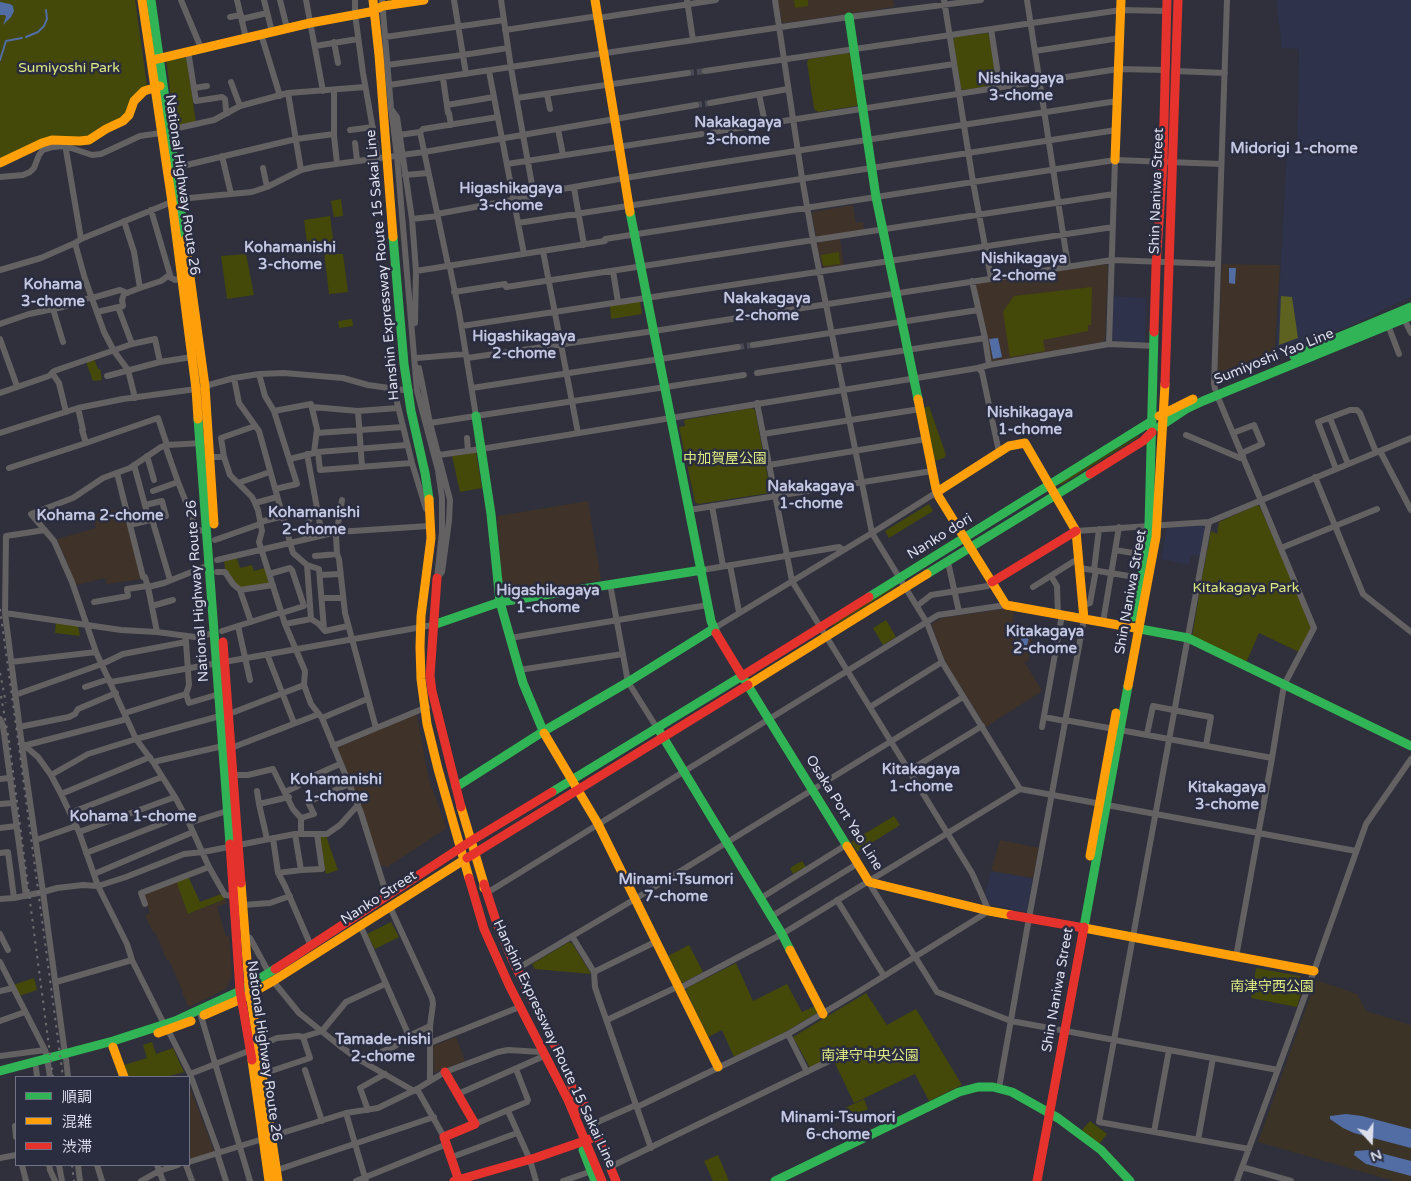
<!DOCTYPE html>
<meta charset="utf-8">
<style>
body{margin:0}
#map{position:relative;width:1411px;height:1181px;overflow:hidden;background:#2f303b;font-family:"Varela Round","Noto Sans JP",sans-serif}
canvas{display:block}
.legend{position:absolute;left:15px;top:1076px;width:175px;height:90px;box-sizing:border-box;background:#2a2c40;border:1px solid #717384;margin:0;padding:6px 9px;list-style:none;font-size:15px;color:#dcdeeb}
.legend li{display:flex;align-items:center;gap:10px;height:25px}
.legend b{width:25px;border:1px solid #717384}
.north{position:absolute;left:1346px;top:1116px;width:50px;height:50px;-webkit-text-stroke:4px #2a2c40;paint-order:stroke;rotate:160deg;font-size:14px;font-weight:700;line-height:20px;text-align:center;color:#dcdeeb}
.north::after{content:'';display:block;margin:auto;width:18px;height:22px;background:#dcdeeb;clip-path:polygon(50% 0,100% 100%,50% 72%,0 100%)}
</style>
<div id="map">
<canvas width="1411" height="1181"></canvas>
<ul class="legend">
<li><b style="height:6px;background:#30b455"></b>順調</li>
<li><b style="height:6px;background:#ff9f0a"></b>混雑</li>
<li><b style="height:6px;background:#e5322d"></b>渋滞</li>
</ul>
<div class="north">N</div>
</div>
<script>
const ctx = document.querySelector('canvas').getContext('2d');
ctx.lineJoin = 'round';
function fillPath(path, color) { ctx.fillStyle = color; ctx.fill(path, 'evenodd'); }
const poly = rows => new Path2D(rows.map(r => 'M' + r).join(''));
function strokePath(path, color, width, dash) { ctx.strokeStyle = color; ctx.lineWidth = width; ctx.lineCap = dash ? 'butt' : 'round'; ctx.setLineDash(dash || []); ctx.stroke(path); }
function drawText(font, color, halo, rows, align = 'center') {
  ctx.font = font + ' "Varela Round","Noto Sans JP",sans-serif'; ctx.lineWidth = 5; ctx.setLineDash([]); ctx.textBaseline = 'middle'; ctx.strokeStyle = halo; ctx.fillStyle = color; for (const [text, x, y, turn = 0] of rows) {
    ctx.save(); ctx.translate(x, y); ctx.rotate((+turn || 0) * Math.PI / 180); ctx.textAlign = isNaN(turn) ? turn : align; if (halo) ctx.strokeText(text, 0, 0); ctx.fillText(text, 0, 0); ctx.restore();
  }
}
fillPath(poly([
 [1276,0,1411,0,1411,297,1384,309,1370,317,1276,357,1287,148,1297,147,1299,49,1282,48],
 [1113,296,1146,298,1145,343,1114,341,1112,339],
 [1203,525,1205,528,1200,556,1191,555,1189,565,1161,559,1167,528],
 [991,871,1033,878,1027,912,991,905,985,894]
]), '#2e324a');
fillPath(poly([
 [1316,980,1357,994,1366,1011,1411,1025,1411,1181,1394,1181,1258,1142]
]), '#3c3327');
fillPath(poly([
 [778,0,893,0,894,7,784,23,782,22],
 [853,205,856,223,863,222,864,230,818,237,816,235,812,214,813,212],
 [840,239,844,265,825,268,822,266,817,245,819,242],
 [1106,264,1108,266,1105,339,1103,342,993,362,990,360,975,286,978,283],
 [1222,264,1280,265,1274,358,1219,381,1217,379],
 [588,501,601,580,505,597,503,595,497,518,498,516],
 [124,508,142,579,107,584,105,578,76,585,57,539,96,528,93,515],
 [1004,609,1014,612,1013,622,1034,626,1028,662,1024,661,1042,691,986,727,944,660,932,626,933,623,942,618],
 [415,714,417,716,429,780,446,827,444,830,387,867,379,864,337,748],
 [1000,840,1039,848,1033,878,991,871],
 [176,881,189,914,225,899,227,903,217,907,226,936,229,936,232,976,226,989,189,1007,182,993,183,992,169,960,167,960,155,932,153,932,145,915,150,913,143,894],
 [456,1037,465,1061,434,1073,433,1046],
 [189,1085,214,1151,213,1152,189,1160]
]), '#3f3329');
fillPath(poly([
 [0,0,135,0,147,85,137,92,132,98,126,114,122,118,88,137,52,138,0,160],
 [794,0,809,0,808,1,808,6,795,8],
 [987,33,989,35,997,82,995,85,963,90,961,88,953,40,955,37],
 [848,53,850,54,858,104,856,106,818,112,814,109,807,62,809,59],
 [186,54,196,123,175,127,166,59],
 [341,199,343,216,334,217,331,201],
 [330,216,335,254,343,254,348,292,329,294,324,252,312,253,311,251,300,252,299,244,307,243,304,220],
 [839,252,840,264,825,266,823,265,821,255],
 [246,254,254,295,227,299,221,256],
 [1092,287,1091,325,1088,325,1088,331,1043,340,1045,351,1010,357,1003,312,1014,296],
 [640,301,642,314,611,319,610,306],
 [352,319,353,326,339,328,338,321],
 [94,359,98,369,100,369,102,380,93,381,86,362],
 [929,406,946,455,944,458,935,461,924,408],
 [752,408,755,410,770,490,769,493,698,504,695,502,679,427,685,426,684,420],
 [1138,436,1139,437,1061,485,1060,483],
 [476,452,482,488,460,492,452,456],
 [929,504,933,511,889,538,885,531],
 [1257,505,1260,507,1312,628,1299,652,1259,633,1246,663,1192,637,1201,583,1211,531,1217,534,1219,522],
 [237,558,240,568,252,565,254,571,265,568,270,582,268,584,240,588,232,581,225,568,224,561],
 [893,586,894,588,834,626,833,624],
 [886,620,896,637,883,645,873,628],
 [56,622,78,626,80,636,55,633],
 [894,816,900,825,857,852,851,842],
 [319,836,326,836,338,870,326,874],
 [802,861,806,867,793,874,790,868],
 [188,876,200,902,221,894,225,899,188,914,176,881],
 [391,922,399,937,375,949,367,934],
 [569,942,572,943,591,974,535,969,532,964],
 [689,945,703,972,684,982,681,982,668,956],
 [736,963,753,1001,787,984,802,1012,815,1006,818,1011,817,1013,787,1031,734,1057,722,1030,708,1037,686,991,687,988],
 [1256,968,1300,976,1304,984,1297,1007,1251,998],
 [34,978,37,990,19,996,13,985],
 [866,993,887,1025,916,1009,962,1085,929,1101,915,1074,854,1103,832,1057,810,1068,793,1037],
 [152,1042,156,1054,173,1048,184,1072,166,1077,128,1077,124,1065,147,1058,143,1045],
 [864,1099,868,1109,849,1117,845,1108],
 [1090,1121,1107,1134,1099,1144,1082,1130],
 [718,1155,729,1181,713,1181,704,1161]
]), '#444808');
fillPath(poly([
 [1281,296,1292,297,1298,338,1279,345]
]), '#5d6221');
fillPath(poly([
 [0,2,10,4,13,6,14,11,11,17,3,25,6,17,5,15,0,15],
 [1229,268,1236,268,1235,284,1229,283],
 [998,338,1002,357,993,359,989,339],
 [1024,626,1031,628,1027,646,1020,644],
 [1346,1114,1362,1116,1411,1129,1411,1148,1354,1133,1343,1128,1330,1119,1330,1116],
 [1369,1150,1411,1161,1411,1176,1366,1164,1354,1155,1355,1151]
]), '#516da4');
strokePath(poly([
 [26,37,38,32,44,26,47,19,46,10],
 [0,60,6,41,22,38]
]), '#516da4', 2);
strokePath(poly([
 [688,73,705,71],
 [696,105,710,103],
 [738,347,753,345]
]), '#494a55', 6, [6, 3]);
strokePath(poly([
 [181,0,201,48],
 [237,0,246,38],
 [264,0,272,32],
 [280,0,287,28],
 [306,0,323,91],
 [355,0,355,14,363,73,378,158],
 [382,0,391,108,397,156,417,391,438,470,442,498,442,532,437,578],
 [454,0,466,74],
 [687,0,693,40],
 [775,0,802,178,813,240,872,533,927,623,942,662,1020,789],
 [944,0,973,182,991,278],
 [1027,0,1068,266],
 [230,17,241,15],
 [598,18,716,0],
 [242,19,267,13],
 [991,29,1000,87],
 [505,30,598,16],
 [261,34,280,96],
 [385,37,504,20],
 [334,42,338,63],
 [315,46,358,39],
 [188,51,196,101,222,97,225,99,226,110,228,113],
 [1035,51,1120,38],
 [387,65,463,55,508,48],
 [489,71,524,254],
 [705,71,1121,10,1168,11],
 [1175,71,1225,73],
 [443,78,448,113,449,113,451,125],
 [859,78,954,64],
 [231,82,240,106],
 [389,85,849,17,981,0],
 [194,88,207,86],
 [334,90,334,136,337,163],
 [288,93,301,170],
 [547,94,550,109],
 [759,94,765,123],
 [517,98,688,73],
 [710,103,788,89],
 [447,105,494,97],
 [391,109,397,117,412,219,416,271,415,323],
 [558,129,563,155],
 [169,130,214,120,240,106,288,93,365,87],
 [350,130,373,127],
 [420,132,448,265,450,268,459,312,476,416],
 [713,132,1118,69,1166,70],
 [399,135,420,132,423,129,498,117],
 [355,143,357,160],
 [65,144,81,239],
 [222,156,231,194],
 [507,164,702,134],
 [174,168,296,139,334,134],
 [263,168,267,187],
 [405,175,428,173],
 [0,177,23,175,30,172,34,168,39,155,43,150,53,147,65,146,92,155,101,154,140,136,161,133],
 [574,188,584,245],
 [534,194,625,178,712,164,1117,101],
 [151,210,171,278],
 [437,214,534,196,511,68,501,0],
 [412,219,438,216],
 [518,223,1116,130],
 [75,243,85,279,104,332,114,351,128,370,135,398],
 [543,251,578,433],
 [0,270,41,258,75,243,81,239,179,199,252,192,267,187,301,170,314,167,424,152,696,105],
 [416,271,605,241,605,239,1115,160,1221,164],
 [613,271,618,302],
 [972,281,985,338,989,365],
 [140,288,161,281,168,276,175,280,182,278],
 [454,292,505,284,506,287,1114,194],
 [92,298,120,290,127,293],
 [118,307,132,344],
 [53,309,63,342],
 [97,312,123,306,122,300,124,294,140,288,134,252,124,221],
 [1403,317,1411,333],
 [0,324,29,314,63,307,92,297],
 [1388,325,1399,354],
 [462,326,1113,227],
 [0,339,17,386],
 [1109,344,1115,160],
 [753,345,978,310],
 [417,358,466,354],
 [467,358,654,331,1112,260,1218,264],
 [419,368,430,423,450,500,449,521,442,572,438,577],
 [978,368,982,372,999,452],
 [52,373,59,383,66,412],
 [757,373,985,338],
 [259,374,265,396,274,411,311,404,317,429,314,453],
 [107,376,160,362,192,357],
 [234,378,239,403,259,431,293,553,307,565,319,569,324,629],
 [472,388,738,347],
 [1215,389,1214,384,1227,0],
 [394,390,412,463,426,509],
 [0,393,49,376,54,371,132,344,155,339,160,362],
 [1217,395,1314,628,1284,685,1272,758,1236,957],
 [313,407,358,411,398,408],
 [78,408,83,430,82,430,86,443],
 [274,411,297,484,275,489],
 [358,411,362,467],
 [1330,418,1348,464],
 [430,423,744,375],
 [0,433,78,408,123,399,196,389,205,386,234,378,259,374,284,373,343,378,368,385,410,391],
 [317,433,403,427],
 [1233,433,1254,425,1262,444,1242,453],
 [763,434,920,409],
 [1186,435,1240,458,1243,456],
 [467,438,468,451],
 [203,443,167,445,161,447,130,468,103,478,73,498,31,514,54,541,72,582,96,652,136,739,153,762,175,797,189,823,209,867,225,895,233,896],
 [165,445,178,482,197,530,207,531],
 [1380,451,1411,510],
 [318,452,407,445],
 [307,454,322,535],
 [439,455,481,449,978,368,989,365,1109,344,1155,346],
 [147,456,154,480],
 [210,457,224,457,230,475,252,497,255,503,258,510,262,531,259,542,285,624,305,671,304,685,311,704,322,718,361,813,387,896],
 [224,457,221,438,255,426],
 [290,459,318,452,320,470,412,463],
 [134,465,149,520],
 [769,465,926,439],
 [9,468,86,443,158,418,167,445],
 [1336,469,1318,422,1350,410,1357,410,1360,413,1376,452],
 [117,473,143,577,145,577,148,587,157,632],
 [1315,477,1363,594,1411,632],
 [238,483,270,472],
 [153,491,178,482],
 [342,500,336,536,337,554,339,559,345,613,376,728],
 [255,503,277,497],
 [712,506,723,566],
 [689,510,932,471],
 [152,519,170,580],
 [260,522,308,510,310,518,304,531,306,539],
 [1209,522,1099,1122,1249,1149],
 [130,525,166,516,162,501,145,505],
 [45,530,6,536,5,613,22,746,43,892,65,1054],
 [1076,531,1209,522,1411,438],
 [215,540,260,524],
 [1281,548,1377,509],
 [1115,550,1146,555],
 [315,556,337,554],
 [217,560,337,532,429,526],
 [948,562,959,612],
 [307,565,311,619],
 [730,565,739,612],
 [1080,568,1141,578],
 [702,570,839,547,843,550],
 [1094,570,1099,529],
 [217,572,225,572,233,584,240,590,273,585],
 [269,574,290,568,292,570,304,606,282,613],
 [320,575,340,574],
 [1051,576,1057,586,1058,615],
 [610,584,628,682,657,728],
 [148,587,164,583,209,565],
 [1033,587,1079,558],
 [240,590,251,622],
 [322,598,343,598],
 [94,602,128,596,127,589,147,586],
 [1083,605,1090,603,1096,570],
 [152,606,173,600],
 [917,606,931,595,988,586,992,582],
 [5,613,121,630,157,632,195,637,215,633],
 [1103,622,1119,527],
 [285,624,311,619,319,624,325,631,348,626],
 [238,626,250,680],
 [713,629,872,533,937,492],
 [222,631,282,612],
 [510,638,708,605],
 [267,654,294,723],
 [11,662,96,652],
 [519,670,623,654],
 [111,682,433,625],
 [85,687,109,679],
 [186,694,189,703,219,694],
 [15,695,102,664,123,654,186,642,185,636],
 [870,707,942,662],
 [125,713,186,694,189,685,186,642],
 [229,714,304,685],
 [1044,717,1065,721],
 [322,718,367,699],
 [0,719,3,726,26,896],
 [1065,720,1114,729],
 [19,727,69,717,75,714,78,709,116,693],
 [1042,727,1062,615],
 [1120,730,1272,758],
 [1147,734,1153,706,1194,714,1211,717,1206,745],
 [23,746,127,719],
 [25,746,38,757,51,775,61,794,79,832,98,886,127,944,132,960,164,1024],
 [333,746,427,707],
 [231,748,319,714],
 [153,762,223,746],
 [910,770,982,726],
 [51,775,88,754,136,739,220,716],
 [233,775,248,775,273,769,293,809,301,818,301,834],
 [0,779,9,778],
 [257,791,259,804],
 [285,792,298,786,297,783,340,764],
 [61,794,150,757],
 [0,804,13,803],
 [70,813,162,777],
 [301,818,314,814,308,802,349,784],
 [189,823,227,811],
 [0,828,16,826],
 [79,832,175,797],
 [273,838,278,873,285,886,311,946],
 [267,839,259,804,289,797],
 [36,840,76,826],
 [0,853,8,852,14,898],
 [86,853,184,815],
 [301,870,322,869,317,834],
 [278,873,301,870,295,834],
 [94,874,193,832],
 [869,883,937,992,1011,1021,1278,1070],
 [490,891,938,615,1006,605],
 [761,898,846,845],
 [0,899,14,898,43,892,57,888,83,885,98,886,126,877,184,854,203,852,295,834,327,834,340,825,358,805],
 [837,900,884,976],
 [145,904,141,893,209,867],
 [243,905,270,903,290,896],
 [390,907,432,998,433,1004,430,1026,430,1080],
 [772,916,857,864],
 [361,927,409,1036],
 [0,934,8,950],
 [247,936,250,938,269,973],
 [572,936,594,972,595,987,599,999,651,1148],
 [0,962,45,1050,47,1058],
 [520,967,635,899,963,697],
 [594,972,655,942],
 [273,981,299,1013,340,1046,358,1059,414,1091],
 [56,982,132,960],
 [680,988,782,934,1020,789,1356,851],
 [0,991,13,988],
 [201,1016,250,1181],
 [607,1020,679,986],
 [0,1021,25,1012],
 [168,1030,190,1074,219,1153],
 [788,1034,807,1072],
 [430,1043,517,1008],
 [258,1046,277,1038,298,1036,303,1037,322,1031,346,1002,385,984],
 [0,1056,45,1050],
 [66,1059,68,1077],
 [361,1061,395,1046,409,1036,430,1026],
 [48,1064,50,1077],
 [36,1068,37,1077],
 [305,1070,322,1121],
 [190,1074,251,1050],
 [262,1074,310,1058,303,1037],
 [999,1088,1029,918,1084,619],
 [417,1089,444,1137],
 [458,1094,544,1056],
 [637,1107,788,1034,855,994,989,911,972,873,792,581,757,403],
 [368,1110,360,1088,385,1074],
 [508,1111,530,1160,536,1181],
 [346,1113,366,1181],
 [475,1124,527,1102,528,1100,516,1069],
 [593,1124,636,1105],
 [16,1126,15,1126,16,1137],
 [1154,1132,1169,1050],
 [1198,1140,1213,1058],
 [217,1153,226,1181],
 [452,1157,517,1133],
 [0,1158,16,1155],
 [189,1162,346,1113,378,1108,417,1089,445,1072,498,1052,508,1050,541,1052],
 [22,1165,26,1181],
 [49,1165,50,1170,55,1181],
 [59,1165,62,1181],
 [78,1165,80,1181],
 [97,1165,102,1181],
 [157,1165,163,1181],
 [186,1165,192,1181],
 [610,1167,829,1061],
 [1242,1167,1291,1181],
 [277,1170,434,1117],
 [141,1181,159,1171,178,1165],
 [356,1181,447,1144],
 [563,1181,592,1171],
 [1237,1181,1314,971,1366,824,1411,759]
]), '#646163', 6);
strokePath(poly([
 [151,0,185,240],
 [849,17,876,197,918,399],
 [630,212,711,621,716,633],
 [393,237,404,364,411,411,425,473,429,499],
 [1294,356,1411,307],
 [476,416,491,514,500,602,523,683,544,733],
 [198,419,230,844],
 [1159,427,1186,409,1203,401,1411,316],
 [927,574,1090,474],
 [869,597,1152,421],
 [1134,617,1146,555,1149,525,1154,332],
 [433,625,500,602,702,570],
 [1135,628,1188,638,1411,746],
 [660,732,782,934,790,950],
 [456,787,544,731,628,682,713,629],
 [552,792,742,676,847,846],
 [1084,927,1128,686],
 [0,1071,113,1041,175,1021,240,991,275,969],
 [583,1150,595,1181],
 [775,1181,959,1092,978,1087,993,1087,1012,1092,1058,1118,1101,1150,1130,1181]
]), '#30b455', 9);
strokePath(poly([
 [142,0,172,202,196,389,198,419],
 [373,0,379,55,393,237],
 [595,0,630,212],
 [153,60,310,23,370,12,383,6,424,0],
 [1115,160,1121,0],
 [0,163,42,143,52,140,80,141,89,140,106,129,123,121,129,115,134,101,144,91,160,86],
 [185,240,205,386,214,524],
 [918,399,936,489,939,497,1006,605,1135,628],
 [1159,416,1193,399],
 [937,492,1009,446,1025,443,1076,531,1084,619],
 [429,499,431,538,421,616,420,647,421,679,427,724,438,769,469,878],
 [748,685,927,574],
 [1128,686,1156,537,1165,384],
 [544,733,598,824,718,1067],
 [461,807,484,884,484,888],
 [847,846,869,882,989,911,1011,915],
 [1090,856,1116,713],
 [241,883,249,986,278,1181],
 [1084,928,1314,971],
 [790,950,823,1014],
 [204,1015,241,999,273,981,467,858],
 [158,1033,191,1021],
 [113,1047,124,1077],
 [252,1060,269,1181]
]), '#ff9f0a', 9);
strokePath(poly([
 [1154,332,1156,266,1163,162,1167,0],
 [1165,384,1178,0],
 [1090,474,1143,441,1152,432],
 [437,578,430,676,432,691,461,807],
 [992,582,1076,531],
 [716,633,742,676,869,597],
 [223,642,241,883],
 [230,844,240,991,252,1060],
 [467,858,748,685],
 [469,878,484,929,509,985,568,1100,602,1181],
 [484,884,497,924,512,959,563,1062,581,1111],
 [1011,915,1084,928],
 [275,969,471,841,552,792],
 [445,1072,475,1124,444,1137,459,1181],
 [582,1100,616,1181],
 [454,1181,535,1158,590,1139],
 [1037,1181,1084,927]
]), '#e5322d', 9);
strokePath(poly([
 [0,609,18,740,63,1077],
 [0,673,6,703],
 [1,696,9,741,53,1077],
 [72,1165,74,1181]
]), '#706e72', 2, [2.5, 5]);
drawText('14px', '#dde981', '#2a2c40', [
 ["Sumiyoshi Park",69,68],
 ["中加賀屋公園",725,459],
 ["Kitakagaya Park",1246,588],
 ["南津守西公園",1272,987],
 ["南津守中央公園",870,1056]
]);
drawText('14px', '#dcdeeb', '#2a2c40', [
 ["National Highway Route 26",182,185,82],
 ["Shin Naniwa Street",1157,191,-88],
 ["Hanshin Expressway Route 15 Sakai Line",383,265,-95],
 ["Sumiyoshi Yao Line",1274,357,-22],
 ["Nanko dori",940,537,-32],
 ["National Highway Route 26",198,591,-94],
 ["Shin Naniwa Street",1131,592,-80],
 ["Osaka Port Yao Line",844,813,58],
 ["Nanko Street",379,898,-33],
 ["Shin Naniwa Street",1058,990,-80],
 ["Hanshin Expressway Route 15 Sakai Line",554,1044,65],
 ["National Highway Route 26",264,1051,82]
]);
drawText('bold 15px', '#c3c7e1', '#2a2c40', [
 ["Nishikagaya",1021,79],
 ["3-chome",1021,96],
 ["Nakakagaya",738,123],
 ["3-chome",738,140],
 ["Midorigi 1-chome",1294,149],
 ["Higashikagaya",511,189],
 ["3-chome",511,206],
 ["Kohamanishi",290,248],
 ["3-chome",290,265],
 ["Nishikagaya",1024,259],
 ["2-chome",1024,276],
 ["Kohama",53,285],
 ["3-chome",53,302],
 ["Nakakagaya",767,299],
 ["2-chome",767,316],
 ["Higashikagaya",524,337],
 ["2-chome",524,354],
 ["Nishikagaya",1030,413],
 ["1-chome",1030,430],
 ["Nakakagaya",811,487],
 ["1-chome",811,504],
 ["Kohamanishi",314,513],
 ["2-chome",314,530],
 ["Kohama 2-chome",100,516],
 ["Higashikagaya",548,591],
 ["1-chome",548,608],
 ["Kitakagaya",1045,632],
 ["2-chome",1045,649],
 ["Kitakagaya",921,770],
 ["1-chome",921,787],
 ["Kohamanishi",336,780],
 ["1-chome",336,797],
 ["Kitakagaya",1227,788],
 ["3-chome",1227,805],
 ["Kohama 1-chome",133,817],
 ["Minami-Tsumori",676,880],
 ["7-chome",676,897],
 ["Tamade-nishi",383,1040],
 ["2-chome",383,1057],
 ["Minami-Tsumori",838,1118],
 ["6-chome",838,1135]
]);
</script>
